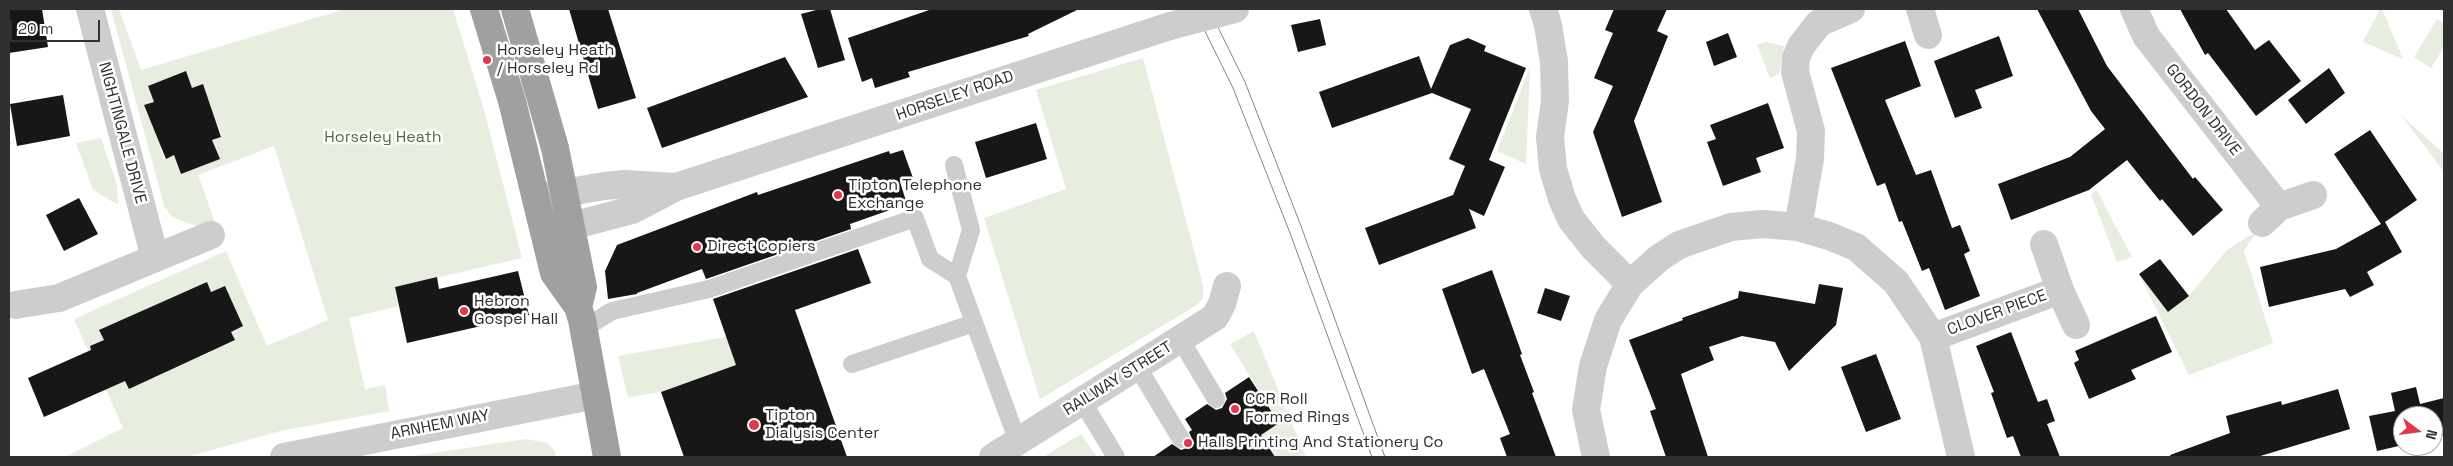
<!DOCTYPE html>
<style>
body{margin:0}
#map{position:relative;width:2453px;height:466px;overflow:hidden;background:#fff;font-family:"Space Grotesk",sans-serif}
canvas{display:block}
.frame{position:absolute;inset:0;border:10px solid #303030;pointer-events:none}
.north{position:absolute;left:2393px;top:406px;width:50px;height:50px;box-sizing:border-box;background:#fff;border:1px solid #acacac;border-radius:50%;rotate:105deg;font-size:14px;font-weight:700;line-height:20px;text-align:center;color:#303030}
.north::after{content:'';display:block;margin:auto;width:18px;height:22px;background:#e1384b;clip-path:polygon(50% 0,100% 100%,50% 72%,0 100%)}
.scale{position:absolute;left:10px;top:20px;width:90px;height:22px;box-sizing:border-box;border:2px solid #303030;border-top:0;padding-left:6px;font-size:15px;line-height:18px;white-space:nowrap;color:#303030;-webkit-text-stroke:4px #fff;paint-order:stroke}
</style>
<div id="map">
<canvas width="2453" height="466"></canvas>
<div class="frame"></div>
<div class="north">N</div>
<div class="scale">20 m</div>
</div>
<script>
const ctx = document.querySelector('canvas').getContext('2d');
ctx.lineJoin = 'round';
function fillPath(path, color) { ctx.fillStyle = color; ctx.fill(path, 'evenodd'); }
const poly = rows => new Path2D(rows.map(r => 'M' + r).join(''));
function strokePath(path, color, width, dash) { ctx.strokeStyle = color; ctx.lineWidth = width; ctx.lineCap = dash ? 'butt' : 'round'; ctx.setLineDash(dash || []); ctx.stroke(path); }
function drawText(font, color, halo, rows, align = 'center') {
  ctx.font = font + ' "Space Grotesk",sans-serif'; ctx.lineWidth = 5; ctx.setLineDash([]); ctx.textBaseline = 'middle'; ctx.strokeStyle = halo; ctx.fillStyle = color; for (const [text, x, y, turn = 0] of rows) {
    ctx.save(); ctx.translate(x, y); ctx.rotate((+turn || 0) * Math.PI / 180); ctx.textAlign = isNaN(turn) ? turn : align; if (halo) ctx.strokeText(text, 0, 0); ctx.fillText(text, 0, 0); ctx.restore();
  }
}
fillPath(poly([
 [111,9,119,9,141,70,345,9,453,9,484,110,522,258,395,287,399,306,349,318,365,389,385,385,389,411,280,431,187,457,65,457,123,428,74,319,226,251,267,346,328,320,274,146,198,175,215,222,197,226,182,221,171,216,164,206],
 [186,72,208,129,218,125,222,136,212,140,219,159,181,174,174,155,164,159,160,148,170,144,158,113,148,117,144,106,154,102,148,86],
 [207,282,211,292,225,286,243,326,231,332,235,341,224,346,220,336,207,342,211,352,200,357,195,347,196,287],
 [99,331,160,363,165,373,154,378,149,368,136,374,140,384,136,386,129,389,125,379,108,387,90,347,104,340],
 [2380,9,2382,9,2403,59,2363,42],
 [2437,19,2444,23,2444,47,2431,68,2414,57],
 [1766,42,1784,46,1779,74,1770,78,1757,45],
 [1143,58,1203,285,1203,298,1197,305,1040,399,984,218,1066,189,1036,90],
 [1530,67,1528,117,1526,164,1497,151],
 [2400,114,2444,154,2444,172,2424,145],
 [101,138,117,185,118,205,93,190,76,143],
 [2097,190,2109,214,2132,257,2117,262,2091,194],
 [2256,232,2244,251,2273,343,2189,375,2139,274,2169,312,2189,296,2227,250],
 [795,310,806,341,661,392,628,397,618,356,726,337],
 [1254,331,1306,457,1275,457,1261,435,1279,423,1230,344],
 [1081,434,1097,457,1043,457],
 [526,439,547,443,555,451,556,457,407,457]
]), '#e7eddf');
fillPath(poly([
 [9,9,42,9,48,47,9,53],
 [569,9,608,9,636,98,598,109],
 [820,9,830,9,845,60,818,68,801,14],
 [932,9,1079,9,1028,34,1029,36,908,72,910,77,875,88,872,78,862,82,848,38],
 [1614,9,1667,9,1657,31,1668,36,1634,121,1662,202,1622,217,1593,132,1613,86,1594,78,1613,33,1605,30],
 [2037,9,2078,9,2107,66,2193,179,2195,177,2223,210,2193,236,2162,199,2160,201,2127,160,2089,190,2011,220,1998,184,2070,157,2105,129,2091,111],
 [2180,9,2226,9,2255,50,2269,40,2301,81,2256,116,2208,53,2205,55],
 [1320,19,1326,45,1298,52,1291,25],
 [1728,33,1737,57,1714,66,1706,42],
 [1999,36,2013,76,1975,90,1982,108,1955,118,1934,61],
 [1468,38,1486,46,1484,51,1526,68,1489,160,1505,167,1484,216,1469,209,1476,228,1379,265,1365,228,1453,195,1465,166,1449,159,1471,109,1432,93,1332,128,1319,92,1419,56,1431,89,1450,45],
 [1905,41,1921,86,1885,100,1916,175,1931,170,1952,228,1960,225,1970,251,1964,254,1980,296,1945,310,1929,268,1922,271,1902,221,1899,222,1885,183,1877,186,1831,68],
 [785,57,808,97,662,148,647,108],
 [2329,68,2345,93,2306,124,2288,100],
 [186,71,192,88,203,84,221,137,212,140,220,159,181,174,174,155,166,159,144,105,154,102,148,86],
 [63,95,70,136,17,146,10,104],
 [1768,103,1784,148,1756,158,1761,172,1723,186,1707,142,1716,139,1710,125],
 [1036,123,1047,159,986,178,975,142],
 [2370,130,2417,200,2385,222,2402,252,2367,272,2374,285,2350,297,2345,289,2269,307,2260,267,2336,249,2381,224,2334,154],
 [903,150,913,178,900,182,907,204,850,224,851,229,706,279,702,269,637,293,637,294,608,299,605,271,617,245,757,192,758,195,889,151,890,154],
 [79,198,98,234,64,251,46,215],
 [858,249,871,283,795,310,847,457,684,457,661,392,736,365,713,299],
 [2160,259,2189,296,2168,312,2139,274],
 [1492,270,1522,354,1520,355,1534,392,1532,393,1556,457,1507,457,1500,438,1510,434,1484,369,1472,374,1442,289],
 [518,271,529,315,407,343,395,287,437,277,439,289],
 [207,282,211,292,225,286,243,326,231,332,235,340,129,389,125,381,44,417,28,378,91,350,90,346,104,340,99,330],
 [1819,284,1843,288,1836,325,1789,371,1775,342,1742,336,1709,347,1714,360,1681,374,1708,457,1666,457,1650,411,1656,409,1629,340,1683,320,1682,318,1738,298,1739,291,1815,304],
 [1545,288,1570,296,1561,321,1537,313],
 [2156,316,2172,352,2131,370,2136,379,2089,399,2074,363,2079,360,2075,351],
 [2011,332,2038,402,2047,399,2055,421,2047,424,2060,457,2021,457,2013,436,2007,438,1991,393,1994,392,1976,346],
 [1876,354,1901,419,1866,432,1841,367],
 [1249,377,1279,423,1261,435,1275,457,1153,457,1172,444,1181,450,1187,448,1192,439,1189,432,1192,430,1185,419,1207,404,1216,410,1222,408,1227,399,1225,393],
 [2416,387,2420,404,2444,398,2444,435,2433,438,2433,416,2403,416,2403,445,2377,451,2369,416,2395,411,2391,393],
 [2338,389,2350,429,2257,457,2171,457,2170,455,2230,433,2226,416,2281,401,2282,405]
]), '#171717');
strokePath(poly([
 [954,165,971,230,957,276],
 [583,329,612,311,709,289,915,218,930,259,957,276,1018,442],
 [1180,339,1216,399],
 [852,364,974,323],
 [1137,366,1181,439],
 [1082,401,1116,457]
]), '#cdcdcd', 18);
strokePath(poly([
 [90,9,155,258],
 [1543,9,1548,25,1554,62,1555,101,1550,137,1553,169,1562,199,1571,219,1593,247,1630,284],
 [1920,9,1928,35],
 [2134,9,2146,36,2279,207],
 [2262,223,2279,207,2313,195],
 [1798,227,1810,159,1811,131,1795,72,1796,58,1801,46,1819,23,1851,9],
 [2044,244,2060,290],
 [15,305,59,298,211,235],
 [1933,337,2060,290,2076,325],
 [284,457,596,395],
 [993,457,1215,317,1222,304,1227,286],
 [1596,457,1586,410,1593,366,1608,320,1630,284,1659,258,1679,245,1731,227,1763,224,1798,227,1829,236,1856,247,1896,282,1933,337,1961,457]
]), '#cdcdcd', 28);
strokePath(poly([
 [536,198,604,186,624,184,676,187],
 [549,232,632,210,676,187,1170,26]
]), '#cdcdcd', 28);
strokePath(poly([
 [484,9,512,101,554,273,578,307,582,320,607,457],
 [515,9,555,148,583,287,578,307]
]), '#a0a0a0', 28);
strokePath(poly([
 [1194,9,1233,88,1290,233,1372,457],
 [1209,9,1245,82,1301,226,1385,457]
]), '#858585', 1);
strokePath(poly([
 [1170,26,1235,9]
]), '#cdcdcd', 28);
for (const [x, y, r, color] of [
 [487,60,5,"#e1384b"],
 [838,195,5,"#e1384b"],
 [697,247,5,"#e1384b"],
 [464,311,5,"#e1384b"],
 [1235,409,5,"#e1384b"],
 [754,425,6,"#e1384b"],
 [1188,443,5,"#e1384b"]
]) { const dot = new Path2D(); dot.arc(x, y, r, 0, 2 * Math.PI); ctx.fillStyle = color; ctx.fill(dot); strokePath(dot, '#fff', 2); }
drawText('16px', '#303030', '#fff', [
 ["Horseley Heath",497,51],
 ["/ Horseley Rd",497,69],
 ["Tipton Telephone",848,186],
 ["Exchange",848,204],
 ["Direct Copiers",707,247],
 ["Hebron",474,302],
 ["Gospel Hall",474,320],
 ["CCR Roll",1245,400],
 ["Formed Rings",1245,418],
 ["Tipton",765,416],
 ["Dialysis Center",765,434],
 ["Halls Printing And Stationery Co",1198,443]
], 'left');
drawText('16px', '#303030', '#fff', [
 ["HORSELEY ROAD",955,96,-19],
 ["GORDON DRIVE",2203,110,52],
 ["NIGHTINGALE DRIVE",122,133,75],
 ["CLOVER PIECE",1997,313,-20],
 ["RAILWAY STREET",1118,379,-32],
 ["ARNHEM WAY",440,425,-11]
]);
drawText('16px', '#556b3e', '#fff', [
 ["Horseley Heath",383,138]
]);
</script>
